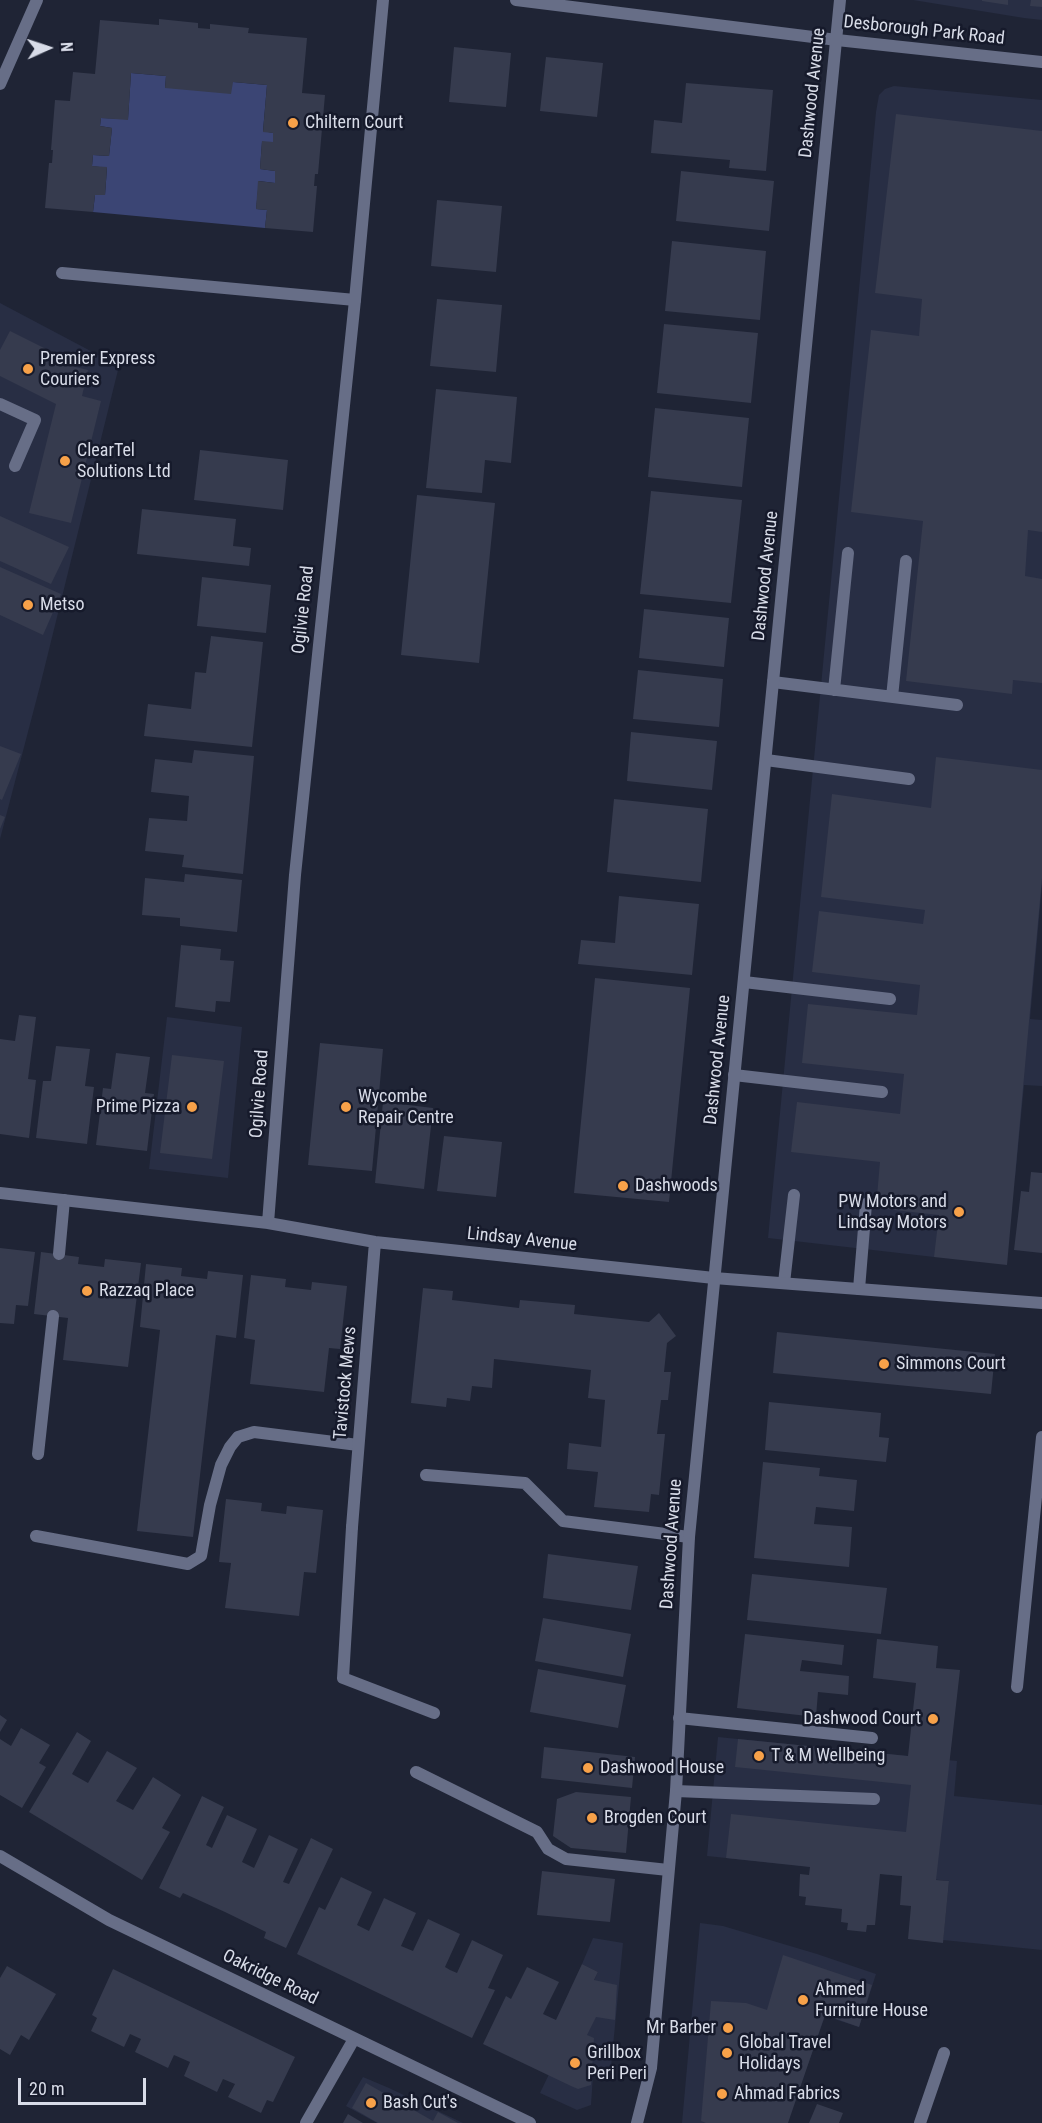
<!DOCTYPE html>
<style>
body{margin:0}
#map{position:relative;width:1042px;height:2123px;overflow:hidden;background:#1f2435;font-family:"Roboto Condensed",sans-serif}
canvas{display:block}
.north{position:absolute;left:18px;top:18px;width:60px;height:60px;-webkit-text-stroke:4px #161a2b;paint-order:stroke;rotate:87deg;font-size:16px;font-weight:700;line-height:24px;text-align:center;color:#d8dce8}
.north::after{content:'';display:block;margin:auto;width:21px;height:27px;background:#d8dce8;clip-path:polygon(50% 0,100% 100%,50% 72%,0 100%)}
.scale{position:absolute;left:18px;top:2078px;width:128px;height:27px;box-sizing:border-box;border:3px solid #d8dce8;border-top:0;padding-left:8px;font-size:18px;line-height:21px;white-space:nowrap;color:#d8dce8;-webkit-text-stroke:4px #161a2b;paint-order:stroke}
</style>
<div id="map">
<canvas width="1042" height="2123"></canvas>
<div class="north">N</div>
<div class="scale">20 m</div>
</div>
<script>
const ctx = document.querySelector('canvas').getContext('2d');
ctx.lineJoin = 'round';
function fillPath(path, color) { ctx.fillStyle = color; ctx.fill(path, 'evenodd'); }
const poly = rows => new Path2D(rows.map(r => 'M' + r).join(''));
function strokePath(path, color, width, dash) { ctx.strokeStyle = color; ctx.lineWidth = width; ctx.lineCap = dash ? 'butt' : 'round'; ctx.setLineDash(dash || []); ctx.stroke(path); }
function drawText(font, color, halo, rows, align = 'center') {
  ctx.font = font + ' "Roboto Condensed",sans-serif'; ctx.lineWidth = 5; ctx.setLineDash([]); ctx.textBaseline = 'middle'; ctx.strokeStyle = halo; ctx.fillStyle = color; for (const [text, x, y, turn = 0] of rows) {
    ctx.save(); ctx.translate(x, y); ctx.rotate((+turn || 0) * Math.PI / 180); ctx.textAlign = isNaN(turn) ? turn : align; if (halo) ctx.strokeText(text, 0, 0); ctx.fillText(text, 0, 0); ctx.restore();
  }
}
fillPath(poly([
 [913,0,1042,0,1042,20,1024,18],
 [894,86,1042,100,1042,884,1030,1019,1042,1020,1042,1086,1024,1085,1015,1178,934,1257,768,1238,876,112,879,95,885,89],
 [0,303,119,366,40,686,0,839],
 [167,1017,242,1027,228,1178,149,1169],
 [718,1737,957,1761,954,1796,1042,1805,1042,1950,943,1940,949,1881,707,1856],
 [700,1923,723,1926,817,1954,876,1974,859,2027,825,2016,787,2123,682,2123],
 [593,1938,623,1943,610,2077,593,2075,591,2105,577,2110,540,2093,598,1972,582,1964],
 [363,2077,389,2088,463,2123,377,2123,346,2106]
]), '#282e44');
fillPath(poly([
 [131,73,166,76,165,88,233,82,267,85,263,131,273,133,273,142,262,142,260,169,275,171,275,183,259,181,256,209,267,210,265,228,93,212,95,195,105,195,107,168,92,166,93,155,109,156,112,128,100,126,101,118,128,119]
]), '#3b4574');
fillPath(poly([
 [982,0,1008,0,1008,5,982,1],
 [1031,0,1042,0,1042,7,1030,6],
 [159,19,198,23,198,28,210,29,210,24,249,28,248,33,307,38,302,93,325,95,318,174,315,174,314,186,317,186,313,232,265,228,267,210,256,209,258,181,275,183,275,171,260,169,262,141,273,142,273,133,263,132,267,85,233,82,231,94,165,88,166,76,131,73,128,120,101,118,100,126,112,128,109,156,93,155,92,166,107,167,105,195,95,195,93,212,45,208,49,163,52,163,53,150,51,150,55,100,70,101,73,72,95,74,100,20,159,25],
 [454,47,511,53,506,107,449,102],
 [546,57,603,63,597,117,540,111],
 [686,83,773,90,766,171,729,168,730,160,651,153,654,120,682,123],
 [896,114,1042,131,1042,532,1028,530,1025,576,1042,579,1042,683,1013,680,1012,694,906,681,923,521,851,512,871,330,919,336,922,299,875,293],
 [681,171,774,181,769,231,676,221],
 [437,200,502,206,496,272,431,266],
 [672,241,766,251,760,320,665,311],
 [437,299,502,305,496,372,430,366],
 [664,324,758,333,751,403,657,393],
 [10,331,66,359,63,364,88,370,82,396,101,401,71,523,29,513,56,404,0,376,0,350],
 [436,389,517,397,511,463,485,460,482,493,426,488],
 [655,408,749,418,742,487,648,477],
 [200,450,288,460,283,510,194,500],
 [651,491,742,500,731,603,640,594],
 [417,495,495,503,479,663,401,655],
 [142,509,236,519,233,546,251,548,249,566,137,554],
 [0,516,69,547,51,584,0,561],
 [0,567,61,594,43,635,0,615],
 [202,577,271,585,266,633,197,626],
 [644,609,729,618,724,667,639,658],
 [211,636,263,642,252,747,144,736,148,704,191,709,195,672,206,673],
 [638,670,723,679,719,727,633,719],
 [631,732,717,741,712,790,627,781],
 [0,746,21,754,2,800,0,799],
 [194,750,254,756,243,874,182,867,184,855,145,851,149,818,187,821,188,809,189,796,151,792,155,759,192,763],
 [936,757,1042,770,1042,878,1007,1265,934,1257,939,1215,876,1208,880,1162,791,1152,797,1102,900,1114,904,1074,802,1063,808,1004,917,1015,920,985,812,972,819,911,923,924,925,910,821,897,832,794,931,808],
 [614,799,708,809,701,882,607,872],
 [0,815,5,817,0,829],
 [185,874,242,880,237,932,180,926,180,918,142,915,145,878,184,882],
 [619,896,699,904,692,975,578,964,581,940,615,943],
 [181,945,221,949,220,960,234,961,230,1002,216,1001,215,1012,175,1007],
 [595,978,690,988,669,1202,574,1193],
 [19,1015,36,1017,28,1079,36,1080,29,1138,0,1134,0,1039,15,1041],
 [320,1043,383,1049,372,1171,308,1165],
 [56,1046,90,1049,85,1086,94,1087,87,1144,36,1138,43,1081,51,1081],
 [116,1053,150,1057,145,1093,154,1094,147,1151,96,1145,103,1088,111,1089],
 [172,1055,224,1061,212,1159,160,1153],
 [383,1102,433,1108,424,1189,375,1183],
 [444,1136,502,1142,496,1197,437,1191],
 [1031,1172,1042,1173,1042,1253,1014,1250,1021,1191,1029,1192],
 [0,1248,35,1252,28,1306,16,1305,14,1324,0,1323],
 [41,1252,79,1257,78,1264,104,1267,105,1259,141,1263,128,1367,63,1360,68,1318,34,1314],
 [146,1264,182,1268,181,1276,207,1279,208,1271,243,1275,236,1338,216,1335,193,1537,137,1531,160,1330,140,1327],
 [251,1275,286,1279,285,1287,311,1290,312,1282,347,1286,340,1349,329,1348,324,1392,250,1384,255,1340,244,1338],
 [423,1288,453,1291,452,1300,519,1308,520,1300,575,1305,574,1314,649,1322,659,1313,676,1336,667,1343,664,1372,671,1372,668,1400,661,1400,657,1434,665,1434,659,1495,651,1494,649,1512,594,1507,598,1472,567,1469,569,1443,601,1447,605,1400,588,1398,591,1370,494,1359,492,1388,472,1386,470,1401,447,1398,446,1407,411,1403],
 [777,1332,995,1354,991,1394,773,1373],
 [769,1402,881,1413,879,1437,889,1438,886,1462,765,1450],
 [763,1462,820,1468,819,1476,857,1480,854,1511,816,1507,814,1524,852,1527,849,1567,754,1558],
 [226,1499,262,1503,261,1511,286,1514,287,1506,323,1510,316,1573,304,1572,299,1616,225,1608,231,1563,219,1562],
 [548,1554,638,1566,631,1610,543,1598],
 [752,1574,887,1588,881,1634,747,1620],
 [543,1618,631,1634,623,1677,535,1661],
 [745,1634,844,1645,842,1665,802,1660,800,1671,849,1676,848,1695,818,1692,816,1717,737,1708],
 [877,1639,938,1646,936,1668,960,1670,936,1880,949,1881,943,1943,908,1939,911,1906,900,1905,902,1876,880,1874,875,1925,867,1925,866,1932,847,1930,848,1923,841,1922,842,1909,805,1905,806,1897,799,1896,800,1874,809,1875,810,1867,726,1858,731,1814,906,1832,911,1785,735,1767,738,1739,908,1756,916,1683,873,1678],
 [538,1669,626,1685,618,1728,530,1712],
 [0,1715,7,1720,0,1732],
 [21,1728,50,1745,39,1763,46,1767,22,1808,0,1795,0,1739,11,1746],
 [77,1732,91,1741,72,1774,88,1783,107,1751,137,1768,116,1801,133,1810,153,1777,181,1795,162,1828,170,1832,142,1880,29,1812],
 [544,1747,635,1757,632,1788,541,1778],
 [576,1792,631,1797,626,1853,571,1848,553,1836,557,1799],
 [202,1796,224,1807,206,1845,212,1848,227,1815,257,1829,242,1862,254,1868,269,1835,298,1849,283,1882,289,1884,311,1838,333,1849,286,1948,264,1938,266,1932,225,1912,183,1893,180,1898,159,1888],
 [542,1871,615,1879,610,1922,537,1915],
 [341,1877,372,1892,357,1925,369,1931,384,1898,416,1913,401,1946,413,1951,428,1919,460,1934,445,1967,450,1970,457,1973,472,1940,503,1955,488,1988,495,1990,472,2038,297,1954,319,1907,325,1910],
 [783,1955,872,1985,859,2027,825,2015,788,2123,706,2123,701,2121,711,2001,746,2003,767,2010],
 [582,1964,598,1972,594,1980,617,1985,615,2020,596,2017,587,2035,594,2038,591,2085,578,2089,571,2086,483,2044,506,1996,511,1999,527,1967,559,1982,543,2014,556,2020],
 [7,1966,56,1994,29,2040,21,2035,10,2055,0,2049,0,1978],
 [113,1969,295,2057,273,2102,267,2100,261,2113,228,2097,235,2084,223,2079,217,2092,184,2076,190,2062,174,2055,168,2068,135,2052,141,2039,130,2034,124,2047,91,2031,97,2018,92,2015],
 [366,2083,433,2121,438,2112,458,2123,378,2123,352,2108],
 [817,2104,843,2113,839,2123,809,2123],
 [348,2114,363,2123,343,2123]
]), '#363b4e');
strokePath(poly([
 [62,273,355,300],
 [0,404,35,420,15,466],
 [773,682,957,705],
 [834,690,848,553],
 [892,697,906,561],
 [766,760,909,779],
 [744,982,890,999],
 [734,1075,882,1092],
 [59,1254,64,1200],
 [784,1283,794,1195],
 [859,1289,866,1204],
 [38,1454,53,1316],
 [426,1475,525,1483,563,1521,689,1537],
 [352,1527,343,1678,434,1713],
 [36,1536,188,1564,201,1556,210,1505,221,1465,230,1447,238,1437,254,1432,358,1445],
 [1017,1687,1042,1437],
 [679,1718,872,1738],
 [416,1772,537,1832,548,1849,566,1859,668,1870],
 [676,1791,874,1799],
 [920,2123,944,2053]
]), '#676e87', 12);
strokePath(poly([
 [516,0,837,40,1042,62],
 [0,84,37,0],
 [0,1193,268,1223,375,1242,714,1278,1042,1303],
 [268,1223,295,875,355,300,383,0],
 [352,1527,375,1242],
 [0,1856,109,1920,530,2123],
 [306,2123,354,2039]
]), '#676e87', 12);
strokePath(poly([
 [637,2123,651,2068,676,1791,689,1537,840,0]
]), '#676e87', 12);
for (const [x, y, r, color] of [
 [293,123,6,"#f7a149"],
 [28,369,6,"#f7a149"],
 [65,461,6,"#f7a149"],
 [28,605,6,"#f7a149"],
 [192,1107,6,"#f7a149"],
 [346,1107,6,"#f7a149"],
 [623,1186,6,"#f7a149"],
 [959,1212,6,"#f7a149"],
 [87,1291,6,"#f7a149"],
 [884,1364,6,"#f7a149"],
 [933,1719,6,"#f7a149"],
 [759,1756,6,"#f7a149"],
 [588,1768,6,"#f7a149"],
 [592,1818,6,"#f7a149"],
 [803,2000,6,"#f7a149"],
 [728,2028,6,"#f7a149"],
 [727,2053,6,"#f7a149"],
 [575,2063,6,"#f7a149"],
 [722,2094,6,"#f7a149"],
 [371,2103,6,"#f7a149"]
]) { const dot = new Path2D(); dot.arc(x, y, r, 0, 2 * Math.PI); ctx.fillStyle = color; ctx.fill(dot); strokePath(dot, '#161a2b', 2); }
drawText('18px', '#d8dce8', '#161a2b', [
 ["Desborough Park Road",924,31,6],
 ["Dashwood Avenue",813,93,-84],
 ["Dashwood Avenue",766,576,-84],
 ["Ogilvie Road",304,610,-84],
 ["Dashwood Avenue",718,1060,-84],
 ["Ogilvie Road",260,1094,-86],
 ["Lindsay Avenue",522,1240,6],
 ["Tavistock Mews",346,1383,-85],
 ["Dashwood Avenue",672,1544,-86],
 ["Oakridge Road",270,1978,26]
]);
drawText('18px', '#d8dce8', '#161a2b', [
 ["Chiltern Court",305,123],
 ["Premier Express",40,359],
 ["Couriers",40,380],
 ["ClearTel",77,451],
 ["Solutions Ltd",77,472],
 ["Metso",40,605],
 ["Wycombe",358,1097],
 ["Repair Centre",358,1118],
 ["Prime Pizza",180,1107,"right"],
 ["Dashwoods",635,1186],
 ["PW Motors and",947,1202,"right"],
 ["Lindsay Motors",947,1223,"right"],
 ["Razzaq Place",99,1291],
 ["Simmons Court",896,1364],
 ["Dashwood Court",921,1719,"right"],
 ["T & M Wellbeing",771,1756],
 ["Dashwood House",600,1768],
 ["Brogden Court",604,1818],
 ["Ahmed",815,1990],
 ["Furniture House",815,2011],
 ["Mr Barber",716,2028,"right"],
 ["Global Travel",739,2043],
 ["Holidays",739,2064],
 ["Grillbox",587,2053],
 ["Peri Peri",587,2074],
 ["Ahmad Fabrics",734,2094],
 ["Bash Cut's",383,2103]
], 'left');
</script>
